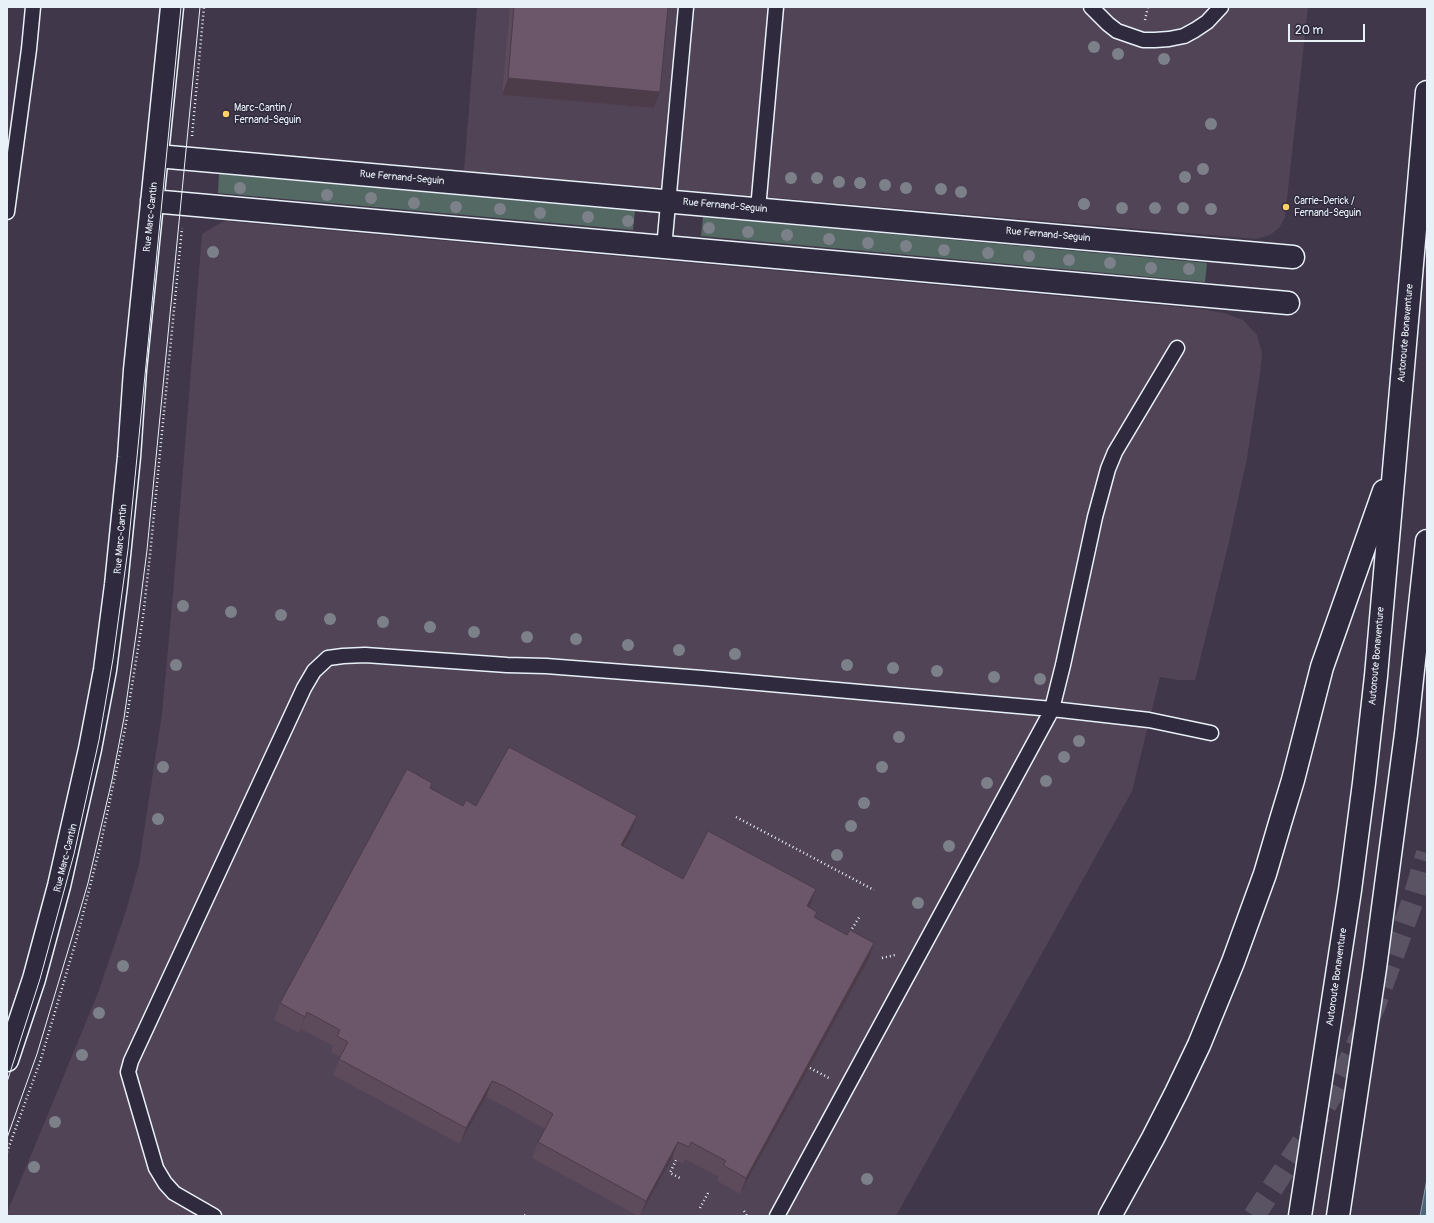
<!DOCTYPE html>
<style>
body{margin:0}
#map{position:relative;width:1434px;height:1223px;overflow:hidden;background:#41374a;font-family:Pangolin,sans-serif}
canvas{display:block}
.frame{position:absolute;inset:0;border:8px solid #e8f1f8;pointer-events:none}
.scale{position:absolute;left:1288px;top:24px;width:77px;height:18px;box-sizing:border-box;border:2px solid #e8f1f8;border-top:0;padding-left:5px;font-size:12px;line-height:14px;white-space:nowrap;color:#e8f1f8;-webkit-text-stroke:3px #2f2a3d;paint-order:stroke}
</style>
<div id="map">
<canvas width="1434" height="1223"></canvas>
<div class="frame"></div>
<div class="scale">20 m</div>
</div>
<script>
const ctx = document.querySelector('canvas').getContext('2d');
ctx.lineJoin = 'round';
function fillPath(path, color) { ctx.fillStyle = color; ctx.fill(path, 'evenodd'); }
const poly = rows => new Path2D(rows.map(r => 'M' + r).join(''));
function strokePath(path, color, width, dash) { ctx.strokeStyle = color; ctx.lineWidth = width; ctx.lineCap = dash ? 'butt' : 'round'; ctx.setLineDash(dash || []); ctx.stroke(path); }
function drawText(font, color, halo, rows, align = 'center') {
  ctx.font = font + ' Pangolin,sans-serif'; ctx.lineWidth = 3; ctx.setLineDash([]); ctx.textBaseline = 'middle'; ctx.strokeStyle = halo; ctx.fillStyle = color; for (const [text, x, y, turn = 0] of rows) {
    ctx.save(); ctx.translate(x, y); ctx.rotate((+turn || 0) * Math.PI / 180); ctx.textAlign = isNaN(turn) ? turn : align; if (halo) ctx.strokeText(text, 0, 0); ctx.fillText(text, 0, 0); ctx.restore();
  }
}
fillPath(poly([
 [477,7,1308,7,1285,217,1279,228,1270,235,1257,239,464,171],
 [224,221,1201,309,1224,313,1243,320,1257,335,1262,353,1260,374,1247,458,1228,546,1195,680,1179,680,1160,677,1132,791,896,1216,7,1216,7,1213,98,993,127,908,139,864,162,714,173,594,202,234]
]), '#514457');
fillPath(poly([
 [219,174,635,211,633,230,218,193],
 [703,217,1207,263,1205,282,701,236]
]), '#546964');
const water = poly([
 [1427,1179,1427,1216,1420,1216,1427,1179]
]);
fillPath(water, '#4e6678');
strokePath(water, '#8c9eab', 1);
strokePath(poly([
 [1254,1216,1311,1129,1334,1091,1355,1049,1375,1005,1389,967,1414,897,1427,853]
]), '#5a5364', 22, [22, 11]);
const lane = poly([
 [1091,7,1108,24,1117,31,1143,40,1155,40,1169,39,1184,36,1195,30,1207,22,1221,7],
 [758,209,776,7],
 [7,212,29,49,33,7],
 [664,248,686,7],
 [214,1216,174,1193,165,1183,156,1168,128,1072,131,1061,304,688,314,671,328,658,343,656,365,655,507,665,546,666,702,678,1052,709,1149,720,1211,733],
 [777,1216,1048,717,1052,709,1063,665,1095,517,1108,469,1115,452,1177,348]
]);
const street = poly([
 [157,156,1293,257],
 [152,201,1288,303],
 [7,1060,34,979,59,886,90,749,105,670,116,585,129,457,135,370,172,7]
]);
const highway = poly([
 [1110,1216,1153,1138,1176,1093,1199,1045,1233,962,1265,874,1280,823,1293,780,1322,667,1384,491],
 [1300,1216,1350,890,1364,783,1376,676,1427,92],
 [1338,1216,1375,968,1406,734,1427,541]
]);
strokePath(lane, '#e8f1f8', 17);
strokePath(street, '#e8f1f8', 25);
strokePath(highway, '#e8f1f8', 25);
strokePath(poly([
 [1145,20,1148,7],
 [192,136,204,7],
 [736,817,874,890],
 [850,932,860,916],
 [882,958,895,955],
 [810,1068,829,1078],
 [7,1152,40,1062,76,941,100,847,125,729,143,617,150,555,182,228],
 [676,1160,670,1173,680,1178],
 [700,1208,708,1193],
 [744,1211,747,1216],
 [524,1215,526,1216]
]), '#e8f1f8', 2.5, [1, 3]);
strokePath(lane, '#2f2a3d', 14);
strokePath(street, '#2f2a3d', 22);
strokePath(highway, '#2f2a3d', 22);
strokePath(poly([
 [7,1082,40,979,74,854,99,740,113,659,128,549,181,7],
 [7,1138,37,1054,76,924,88,883,112,780,124,718,137,628,147,550,200,7]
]), '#e8f1f8', 1);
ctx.fillStyle = '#7c8089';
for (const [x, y] of [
 [1094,47],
 [1118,54],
 [1164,59],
 [1211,124],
 [1203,169],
 [1185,177],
 [791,178],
 [817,178],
 [839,182],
 [860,183],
 [885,185],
 [240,188],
 [906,188],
 [941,189],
 [961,192],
 [327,195],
 [371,198],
 [414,203],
 [1084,204],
 [456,207],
 [1122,208],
 [1155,208],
 [1183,208],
 [500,209],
 [1211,209],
 [540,213],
 [588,217],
 [628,221],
 [709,228],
 [748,232],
 [787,235],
 [829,239],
 [868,243],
 [906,246],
 [944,250],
 [213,252],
 [988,253],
 [1029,256],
 [1069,260],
 [1110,263],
 [1151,268],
 [1189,269],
 [183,606],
 [231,612],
 [281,615],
 [330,619],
 [383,622],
 [430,627],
 [474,632],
 [527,637],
 [576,639],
 [628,645],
 [679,650],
 [735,654],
 [176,665],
 [847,665],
 [893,668],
 [937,671],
 [994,677],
 [1040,679],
 [899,737],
 [1079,741],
 [1064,757],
 [163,767],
 [882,767],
 [1046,781],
 [987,783],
 [864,803],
 [158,819],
 [851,826],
 [949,846],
 [837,855],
 [918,903],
 [123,966],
 [99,1013],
 [82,1055],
 [55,1122],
 [34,1167],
 [867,1179]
]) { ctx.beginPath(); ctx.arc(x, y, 6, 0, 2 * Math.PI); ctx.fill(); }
fillPath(poly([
 [510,7,668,7,660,92,654,108,502,95],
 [430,788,463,806,476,806,637,816,631,833,624,847,683,879,810,906,809,907,817,912,815,918,869,959,740,1194,717,1181,719,1177,685,1159,683,1164,672,1158,640,1216,638,1216,532,1158,538,1142,545,1129,498,1103,486,1097,460,1144,333,1075,340,1057,331,1052,333,1046,301,1029,299,1033,274,1020,280,1003]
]), '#5d4a5b');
fillPath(poly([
 [508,78,660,92,654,108,502,95],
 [637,816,631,833,615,862,621,845],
 [816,889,810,906,801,922,807,906],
 [874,943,869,959,740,1194,746,1178],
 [307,1012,301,1029,299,1033,305,1017],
 [492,1081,486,1097,460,1144,466,1128],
 [678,1142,672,1158,640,1216,646,1201]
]), '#4c3c4a');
const building = poly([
 [514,7,668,7,660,92,508,78,514,7],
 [509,747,637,816,621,845,683,879,708,831,816,889,807,906,817,912,814,917,847,935,850,930,874,943,746,1178,723,1165,726,1161,691,1142,689,1147,678,1142,646,1201,538,1142,553,1114,504,1086,492,1081,466,1128,339,1059,348,1042,337,1036,340,1030,307,1012,305,1017,280,1003,407,769,432,783,430,788,463,806,466,800,476,806,509,747]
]);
fillPath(building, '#6c566a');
strokePath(building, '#4c3c4a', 1);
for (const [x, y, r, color] of [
 [226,114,4,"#ffd166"],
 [1286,207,4,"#ffd166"]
]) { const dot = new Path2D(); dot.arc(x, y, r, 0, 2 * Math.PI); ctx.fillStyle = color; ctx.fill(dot); strokePath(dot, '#2f2a3d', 1.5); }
drawText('10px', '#e8f1f8', '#2f2a3d', [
 ["Marc-Cantin /",234,108],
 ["Fernand-Seguin",234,120],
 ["Carrie-Derick /",1294,201],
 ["Fernand-Seguin",1294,213]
], 'left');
drawText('10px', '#e8f1f8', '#2f2a3d', [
 ["Rue Fernand-Seguin",402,178,5],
 ["Rue Fernand-Seguin",725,206,5],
 ["Rue Marc-Cantin",151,217,-84],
 ["Rue Fernand-Seguin",1048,235,5],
 ["Autoroute Bonaventure",1406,333,-85],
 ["Rue Marc-Cantin",121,539,-85],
 ["Autoroute Bonaventure",1377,656,-85],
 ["Rue Marc-Cantin",66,858,-76],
 ["Autoroute Bonaventure",1337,977,-82]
]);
</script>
